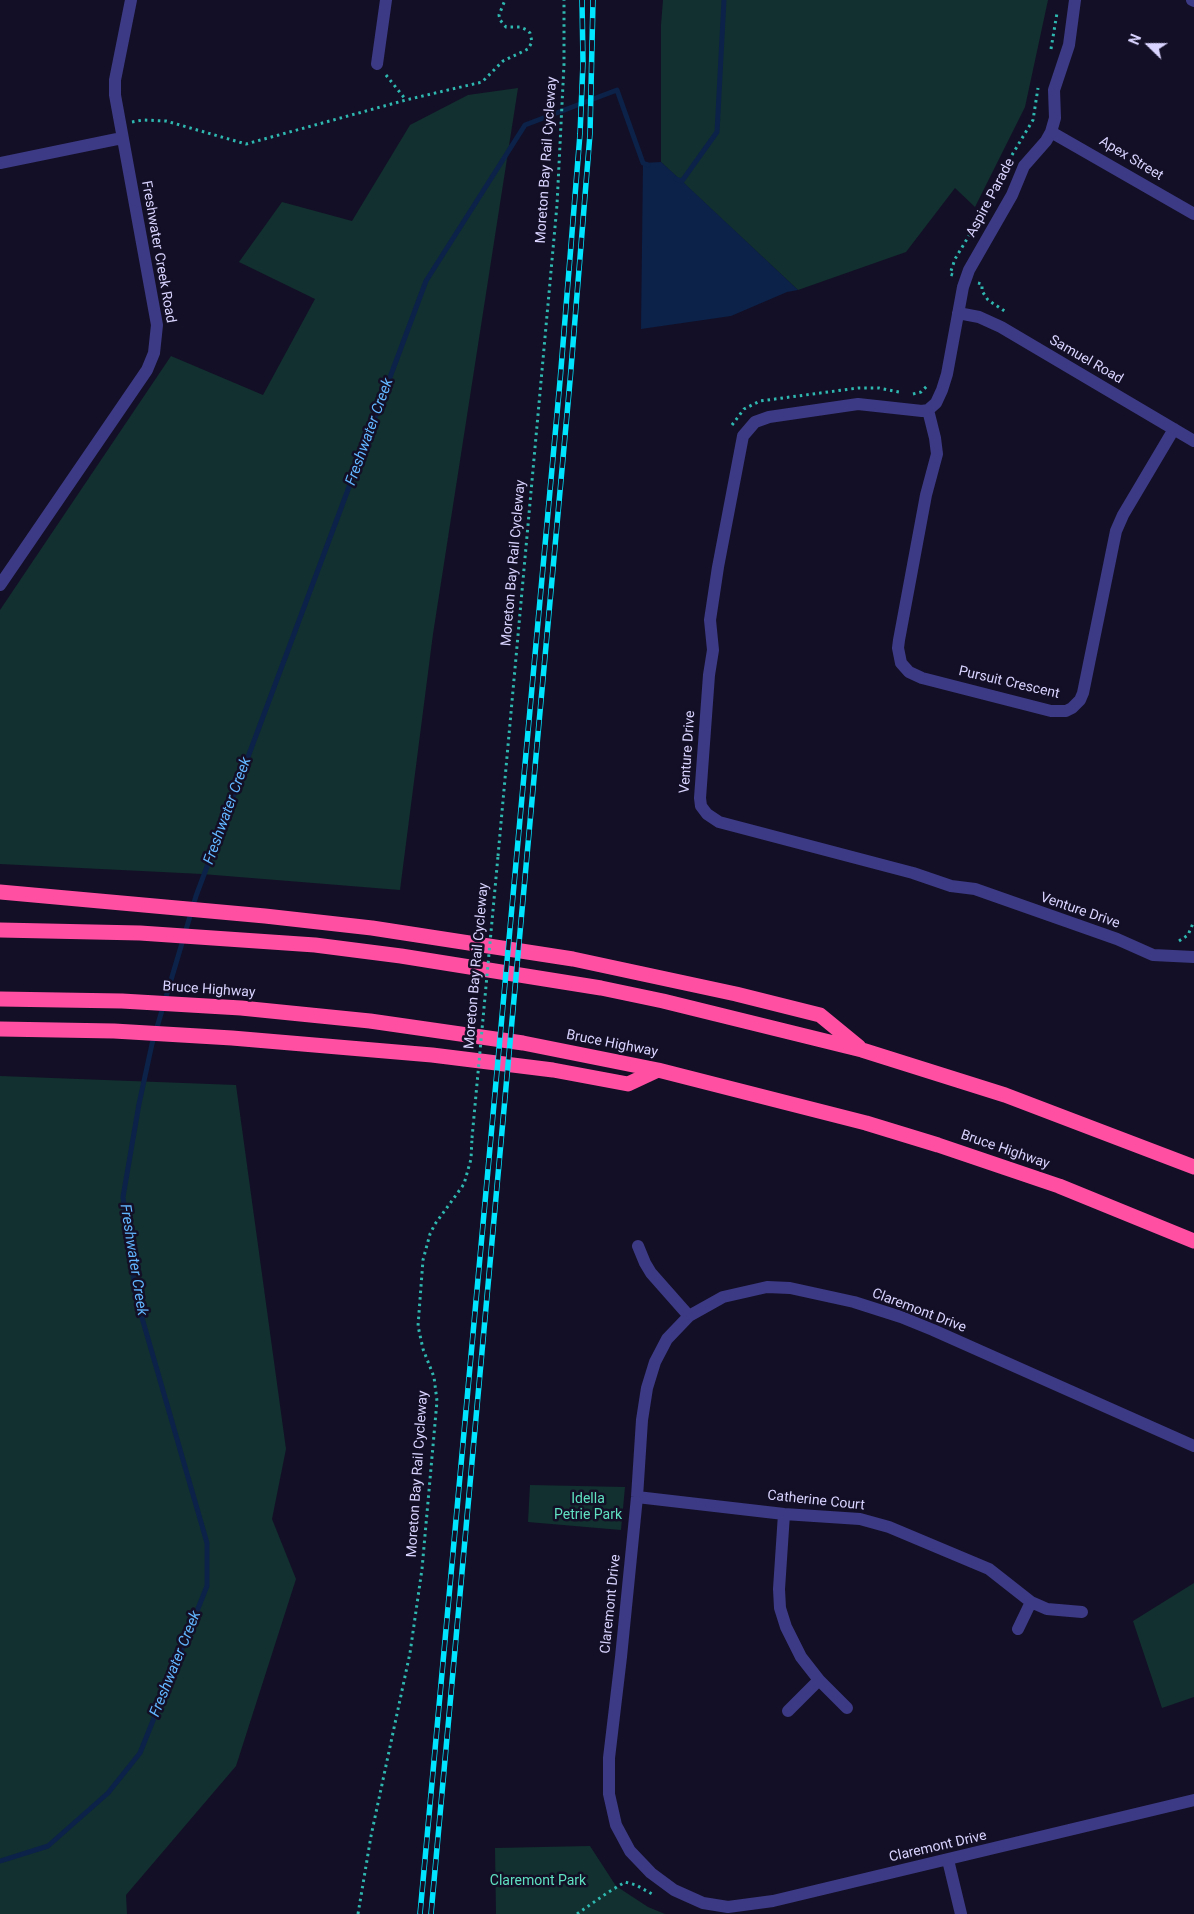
<!DOCTYPE html>
<style>
body{margin:0}
#map{position:relative;width:1194px;height:1914px;overflow:hidden;background:#130f26;font-family:Roboto,sans-serif}
canvas{display:block}
.north{position:absolute;left:1124px;top:20px;width:50px;height:50px;-webkit-text-stroke:4px #130f26;paint-order:stroke;rotate:292deg;font-size:14px;font-weight:700;line-height:20px;text-align:center;color:#d9d4ff}
.north::after{content:'';display:block;margin:auto;width:18px;height:22px;background:#d9d4ff;clip-path:polygon(50% 0,100% 100%,50% 72%,0 100%)}
</style>
<div id="map">
<canvas width="1194" height="1914"></canvas>
<div class="north">N</div>
</div>
<script>
const ctx = document.querySelector('canvas').getContext('2d');
ctx.lineJoin = 'round';
function fillPath(path, color) { ctx.fillStyle = color; ctx.fill(path, 'evenodd'); }
const poly = rows => new Path2D(rows.map(r => 'M' + r).join(''));
function strokePath(path, color, width, dash) { ctx.strokeStyle = color; ctx.lineWidth = width; ctx.lineCap = dash ? 'butt' : 'round'; ctx.setLineDash(dash || []); ctx.stroke(path); }
function drawText(font, color, halo, rows, align = 'center') {
  ctx.font = font + ' Roboto,sans-serif'; ctx.lineWidth = 5; ctx.setLineDash([]); ctx.textBaseline = 'middle'; ctx.strokeStyle = halo; ctx.fillStyle = color; for (const [text, x, y, turn = 0] of rows) {
    ctx.save(); ctx.translate(x, y); ctx.rotate((+turn || 0) * Math.PI / 180); ctx.textAlign = isNaN(turn) ? turn : align; if (halo) ctx.strokeText(text, 0, 0); ctx.fillText(text, 0, 0); ctx.restore();
  }
}
fillPath(poly([
 [663,0,1048,0,1025,107,975,207,955,188,906,252,798,290,661,162,661,25],
 [518,88,433,634,400,890,202,874,0,864,0,610,171,356,263,395,315,299,239,262,282,202,352,221,410,125,468,95],
 [0,1076,236,1085,286,1449,272,1519,296,1579,236,1766,126,1895,127,1914,0,1914],
 [530,1485,625,1487,621,1530,528,1522],
 [1194,1583,1194,1697,1162,1708,1133,1621],
 [590,1846,616,1886,648,1907,665,1914,496,1914,495,1848]
]), '#12302f');
fillPath(poly([
 [661,162,682,181,798,290,787,292,731,316,641,329,643,163]
]), '#0c2248');
strokePath(poly([
 [676,179,682,181,717,132,724,0],
 [0,1861,48,1846,108,1793,140,1753,207,1586,207,1543,136,1297,123,1197,139,1104,152,1044,196,896,426,281,525,125,617,90,643,163,648,165]
]), '#0c2248', 5);
strokePath(poly([
 [1051,49,1057,13],
 [386,75,406,100],
 [132,122,143,120,166,121,246,144,406,100,482,82,503,61,528,49,532,42,530,33,527,30,520,27,506,27,500,20,499,15,505,0],
 [1012,155,1033,120,1038,88],
 [953,275,950,274,955,259,982,214],
 [978,283,982,284,982,291,988,300,1006,312],
 [913,394,921,392,927,386],
 [732,425,744,409,760,401,858,388,879,388,899,392],
 [498,856,557,205,564,64,564,0],
 [1179,941,1188,935,1194,921],
 [358,1914,371,1836,410,1653,422,1569,437,1401,434,1377,423,1349,418,1326,423,1260,430,1234,435,1224,464,1184,471,1159,472,1138],
 [577,1914,607,1893,625,1882,636,1885,652,1894]
]), '#2fb8b0', 3, [2.5, 4]);
strokePath(poly([
 [1075,0,1069,45,1054,90,1055,118,1051,132,1046,141,1024,166,1012,195,969,270,963,287,947,374,942,390,936,403,928,410,922,411,858,404,769,417,755,422,743,436,718,567,710,620,713,650,709,675,700,798,701,806,707,814,719,822,913,873,951,886,975,889,1117,939,1153,955,1194,957],
 [1192,0,1194,1],
 [377,64,386,0],
 [1051,132,1194,214],
 [0,163,122,138],
 [958,313,979,317,1001,327,1194,441],
 [928,410,935,438,937,454,926,495,899,640,898,648,901,663,909,672,922,678,1051,711,1066,711,1072,708,1080,700,1083,693,1116,531,1123,515,1174,429],
 [0,585,147,370,154,353,157,325,115,95,115,80,131,0],
 [638,1246,645,1263,651,1273,689,1316],
 [1194,1446,933,1330,901,1317,854,1302,790,1288,767,1287,723,1297,689,1316,667,1339,655,1362,647,1388,642,1420,637,1497,621,1657,609,1758,609,1794,616,1825,630,1851,651,1873,674,1890,703,1903,728,1907,773,1901,1194,1800],
 [637,1497,784,1514,860,1519,889,1527,989,1569,1031,1602,1047,1609,1082,1612],
 [784,1514,779,1589,780,1608,786,1627,801,1657,819,1680,847,1708],
 [1018,1629,1031,1602],
 [788,1711,819,1680],
 [948,1860,961,1914]
]), '#3d3a85', 12);
strokePath(poly([
 [0,892,265,916,372,928,573,959,736,994,820,1015,859,1047],
 [0,930,140,933,315,945,401,956,601,988,663,1001,862,1050,1005,1095,1194,1167],
 [0,999,122,1001,241,1008,370,1021,523,1043,658,1070,866,1123,938,1145,1059,1186,1194,1241],
 [0,1029,114,1031,232,1038,432,1055,553,1070,628,1084,658,1070]
]), '#ff4fa3', 15);
const rail = poly([
 [420,1914,560,381,580,134,583,63,582,0],
 [431,1914,570,381,590,134,593,0]
]);
strokePath(rail, '#00e5ff', 5.5);
strokePath(rail, '#130f26', 4, [11]);
strokePath(poly([
 [472,1138,498,856]
]), '#2fb8b0', 3, [2.5, 4]);
drawText('14px', '#d9d4ff', '#130f26', [
 ["Apex Street",1131,159,31],
 ["Moreton Bay Rail Cycleway",547,160,-86],
 ["Aspire Parade",991,198,-62],
 ["Freshwater Creek Road",158,252,80],
 ["Samuel Road",1086,360,30],
 ["Moreton Bay Rail Cycleway",514,563,-85],
 ["Pursuit Crescent",1009,683,13],
 ["Venture Drive",688,752,-86],
 ["Venture Drive",1080,911,19],
 ["Moreton Bay Rail Cycleway",477,966,-85],
 ["Bruce Highway",209,990,4],
 ["Bruce Highway",612,1044,11],
 ["Bruce Highway",1005,1150,19],
 ["Claremont Drive",919,1311,21],
 ["Moreton Bay Rail Cycleway",418,1474,-86],
 ["Catherine Court",816,1501,6],
 ["Claremont Drive",611,1604,-84],
 ["Claremont Drive",938,1847,-13]
]);
drawText('14px', '#5fe0c0', '#130f26', [
 ["Idella",588,1499],
 ["Petrie Park",588,1515],
 ["Claremont Park",538,1881]
]);
drawText('italic 15px', '#62b6ff', '#130f26', [
 ["Freshwater Creek",370,432,-70],
 ["Freshwater Creek",228,811,-70],
 ["Freshwater Creek",133,1260,81],
 ["Freshwater Creek",176,1664,-68]
]);
</script>
